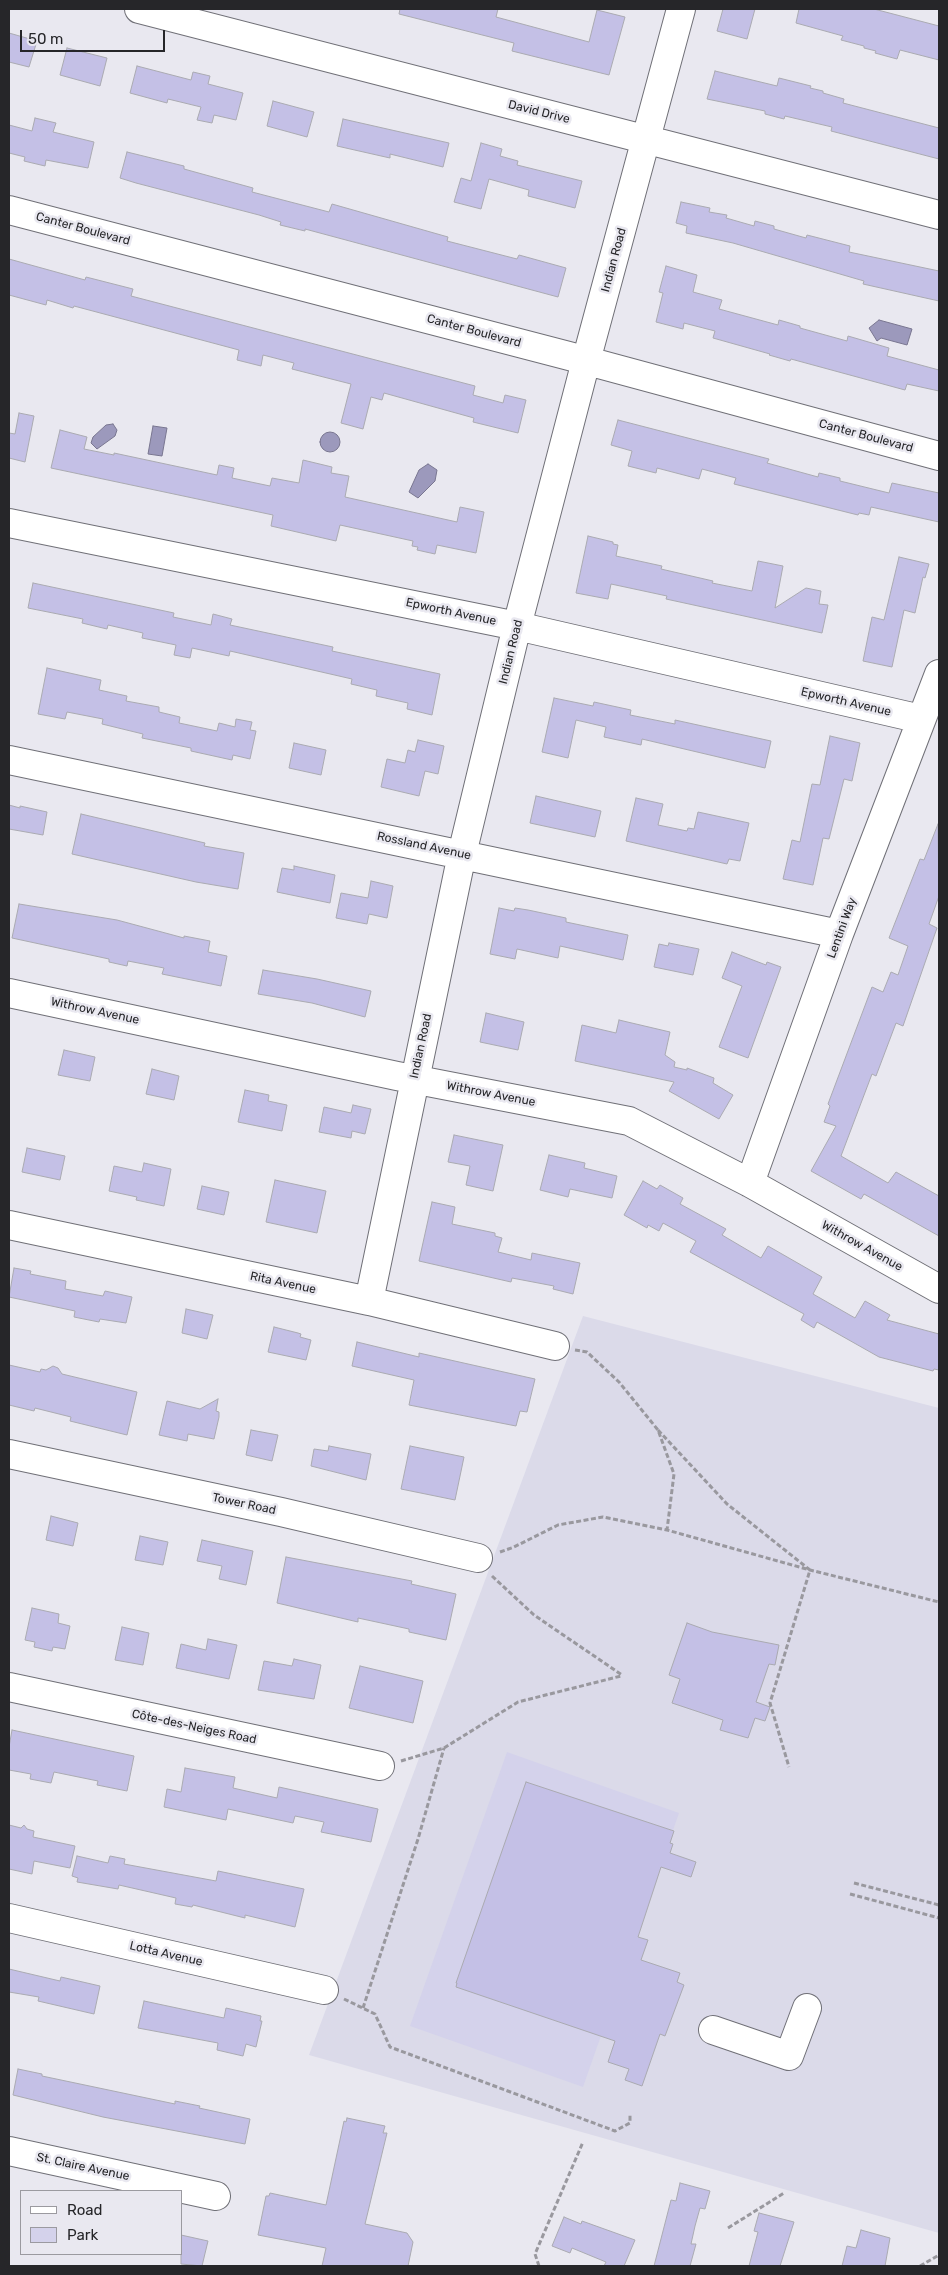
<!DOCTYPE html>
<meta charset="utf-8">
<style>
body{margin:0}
#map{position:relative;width:948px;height:2275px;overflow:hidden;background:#e9e8f0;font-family:Rubik,sans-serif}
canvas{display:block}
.frame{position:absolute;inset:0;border:10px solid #262629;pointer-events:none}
.legend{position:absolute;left:20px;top:2190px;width:162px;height:65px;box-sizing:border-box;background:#e9e8f0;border:1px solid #9b9aa0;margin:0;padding:6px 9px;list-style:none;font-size:15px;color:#262629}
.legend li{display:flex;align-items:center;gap:10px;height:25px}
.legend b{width:25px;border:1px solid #9b9aa0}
.scale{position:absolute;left:20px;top:30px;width:145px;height:22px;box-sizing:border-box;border:2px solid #262629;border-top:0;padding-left:6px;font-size:15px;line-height:18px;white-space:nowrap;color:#262629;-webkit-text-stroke:4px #e9e8f0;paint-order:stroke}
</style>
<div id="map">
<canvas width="948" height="2275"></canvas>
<div class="frame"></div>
<ul class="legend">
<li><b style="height:6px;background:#fff"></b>Road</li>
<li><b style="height:14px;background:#d4d2eb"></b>Park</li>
</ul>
<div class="scale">50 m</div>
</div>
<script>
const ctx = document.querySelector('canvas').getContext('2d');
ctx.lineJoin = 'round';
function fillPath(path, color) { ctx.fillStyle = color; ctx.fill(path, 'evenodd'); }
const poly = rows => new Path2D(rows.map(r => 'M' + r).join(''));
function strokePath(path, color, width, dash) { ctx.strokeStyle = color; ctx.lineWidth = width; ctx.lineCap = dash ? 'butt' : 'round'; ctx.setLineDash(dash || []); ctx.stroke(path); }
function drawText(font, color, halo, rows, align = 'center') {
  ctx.font = font + ' Rubik,sans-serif'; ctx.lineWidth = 5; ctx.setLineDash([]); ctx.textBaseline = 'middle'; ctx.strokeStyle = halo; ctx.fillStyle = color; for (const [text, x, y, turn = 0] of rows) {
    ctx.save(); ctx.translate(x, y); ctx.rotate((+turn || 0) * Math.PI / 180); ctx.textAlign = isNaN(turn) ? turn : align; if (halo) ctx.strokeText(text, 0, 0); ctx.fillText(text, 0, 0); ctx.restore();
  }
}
fillPath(poly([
 [583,1316,939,1408,939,2233,309,2055]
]), '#dbdae9');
fillPath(poly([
 [507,1752,679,1813,583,2087,410,2026]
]), '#d4d2eb');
const water = poly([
 [879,320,912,329,907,345,881,338,877,341,869,328,879,320],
 [113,424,117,430,115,436,97,449,91,443,93,437,106,425,113,424],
 [153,426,167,428,162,456,148,454,153,426],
 '320 442a10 10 0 1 1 20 0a10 10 0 1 1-20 0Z',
 [428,464,437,470,435,481,418,498,409,492,419,470,428,464]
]);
fillPath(water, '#9c99bc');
strokePath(water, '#797690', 1);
const building = poly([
 [400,9,498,9,496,17,589,42,597,10,625,17,609,75,512,51,514,43,399,14,400,9],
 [723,9,755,9,747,39,717,31,723,9],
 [799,9,874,9,939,26,939,60,900,50,897,59,875,53,876,51,864,48,864,46,841,40,843,36,796,23,799,9],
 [9,33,37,41,29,67,9,62,9,33],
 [67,48,107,58,100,86,60,75,67,48],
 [137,66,191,80,193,72,210,76,208,84,243,93,236,120,214,115,212,123,197,120,201,107,168,99,167,103,130,93,137,66],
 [715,71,777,86,779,78,811,86,810,88,823,91,823,93,844,99,843,103,939,128,939,159,831,131,832,127,785,116,784,119,765,114,765,111,707,99,715,71],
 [273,101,314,112,307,137,267,126,273,101],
 [35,118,56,123,53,132,94,142,88,168,46,160,45,166,24,161,25,157,9,153,9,125,32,131,35,118],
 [343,119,449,143,443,167,390,154,390,158,337,146,343,119],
 [481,143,502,149,500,156,518,161,517,165,582,181,575,208,528,196,529,190,489,179,481,209,454,202,461,178,471,181,481,143],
 [127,152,184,166,184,169,253,188,252,192,329,212,332,204,448,237,447,241,517,259,519,255,566,268,558,297,305,229,305,231,280,225,281,222,259,215,136,183,120,178,127,152],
 [681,202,710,208,709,212,727,215,726,218,754,226,755,221,774,226,774,229,806,238,807,235,850,246,849,252,939,271,939,301,863,284,864,281,733,243,686,233,687,226,676,223,681,202],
 [9,259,85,280,86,277,133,289,131,296,475,386,473,395,503,403,505,395,526,400,518,433,473,422,474,418,384,393,382,400,371,397,363,429,341,423,351,384,292,369,294,363,263,355,261,366,237,360,239,350,74,306,73,308,47,300,46,305,9,295,9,259],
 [666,266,697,275,693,292,722,300,719,309,778,325,779,320,800,326,800,328,847,341,848,336,889,348,887,356,939,370,939,391,907,384,905,390,791,359,790,361,769,355,770,354,713,338,715,331,684,323,683,329,656,322,663,293,659,292,666,266],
 [19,413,34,416,25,462,9,458,9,433,15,434,19,413],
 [618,420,769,459,767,463,818,477,819,473,840,478,840,481,889,493,892,483,939,493,939,522,871,507,869,515,859,513,858,515,734,484,736,478,702,469,699,479,657,468,656,473,628,466,632,451,611,445,618,420],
 [60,430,87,437,84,449,114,455,114,453,217,475,219,465,234,468,232,478,270,486,272,478,299,483,303,460,332,467,331,473,349,476,345,497,457,522,460,507,484,512,476,553,437,545,435,554,417,550,418,547,412,546,413,541,340,525,336,541,271,526,273,515,51,468,60,430],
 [588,536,613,542,613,544,618,545,616,556,662,566,661,569,713,581,712,583,752,591,758,561,783,566,775,608,806,588,821,591,819,604,828,605,822,633,666,599,667,596,611,584,608,599,576,593,588,536],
 [899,557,929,564,925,578,923,577,915,613,904,610,892,667,863,661,872,617,884,620,899,557],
 [33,583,174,613,173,617,211,625,213,614,232,619,230,625,333,647,332,651,440,674,432,715,407,709,408,703,376,696,377,690,351,684,352,679,230,651,229,656,192,648,190,658,174,655,176,645,142,638,143,633,108,625,107,629,82,623,83,619,28,608,33,583],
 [47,668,101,680,99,690,127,696,126,701,159,707,159,712,180,717,179,723,217,731,219,723,235,727,236,719,252,722,250,730,256,731,250,759,233,755,232,760,191,751,191,748,142,738,143,734,102,724,103,719,67,712,65,719,38,714,47,668],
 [554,698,593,706,594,702,631,710,630,715,675,724,675,720,771,741,765,768,642,739,641,745,604,737,606,727,576,720,568,758,542,752,554,698],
 [830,736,860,743,852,781,844,779,829,839,823,838,813,885,783,879,792,840,800,842,812,784,820,785,830,736],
 [418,740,444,746,438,774,425,771,419,796,381,787,387,759,405,763,408,750,415,752,418,740],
 [294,743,326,750,321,775,289,768,294,743],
 [536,796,601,811,595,837,530,823,536,796],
 [636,798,663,804,658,825,687,831,688,828,694,829,698,812,749,823,740,861,729,859,727,864,626,841,636,798],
 [9,805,20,808,20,806,47,812,43,835,9,829,9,805],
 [81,814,205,843,204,846,244,853,238,889,196,882,72,854,81,814],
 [938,824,939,896,929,924,937,928,903,1026,896,1023,876,1076,872,1074,841,1156,888,1183,896,1172,939,1196,939,1236,864,1194,861,1199,811,1171,836,1126,824,1122,830,1106,828,1104,872,987,883,992,891,972,898,975,908,946,889,938,920,859,924,860,938,824],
 [294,866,335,875,330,903,277,892,282,868,294,870,294,866],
 [371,881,393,886,387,918,369,914,367,924,336,918,341,893,368,898,371,881],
 [19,904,117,920,184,938,184,936,210,941,208,952,227,956,221,986,162,974,164,968,128,961,127,966,109,962,109,959,12,938,19,904],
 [499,908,514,911,515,908,528,910,566,918,566,922,628,935,623,960,560,946,558,958,517,949,515,959,490,954,499,908],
 [669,943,699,949,693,975,654,967,659,944,668,946,669,943],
 [732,952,766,965,767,962,781,967,748,1058,719,1047,742,986,722,978,732,952],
 [263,970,317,979,371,991,365,1017,312,1003,258,994,263,970],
 [486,1013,524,1022,518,1050,480,1042,486,1013],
 [619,1020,670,1032,665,1055,675,1062,674,1067,687,1070,687,1068,714,1078,713,1083,733,1095,719,1119,669,1091,674,1082,575,1061,582,1025,616,1033,619,1020],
 [64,1050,95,1057,90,1081,58,1075,64,1050],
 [152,1069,179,1076,174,1100,146,1094,152,1069],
 [245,1090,269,1095,268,1101,287,1105,282,1131,238,1122,245,1090],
 [353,1105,371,1109,365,1134,352,1131,351,1138,319,1132,324,1107,351,1113,353,1105],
 [454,1135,503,1145,493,1191,466,1185,470,1166,448,1162,454,1135],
 [27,1148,65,1156,60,1180,22,1172,27,1148],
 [549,1155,585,1163,584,1168,617,1176,612,1198,570,1189,568,1197,540,1190,549,1155],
 [144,1163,171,1169,164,1206,136,1200,137,1197,109,1191,114,1166,142,1172,144,1163],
 [275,1180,326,1191,317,1233,266,1222,275,1180],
 [643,1181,657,1189,660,1185,683,1198,680,1204,726,1229,722,1235,761,1258,768,1246,822,1277,813,1294,855,1318,865,1301,890,1315,887,1320,939,1334,939,1370,934,1369,933,1371,879,1357,817,1322,814,1328,801,1320,804,1314,690,1252,696,1241,663,1223,659,1231,648,1225,647,1228,624,1215,643,1181],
 [202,1186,229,1192,224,1215,197,1209,202,1186],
 [432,1202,455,1207,452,1224,495,1233,495,1236,502,1238,498,1252,531,1260,532,1253,580,1263,573,1294,553,1289,554,1286,512,1278,511,1282,419,1261,432,1202],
 [14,1268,31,1271,30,1274,66,1281,65,1289,103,1296,105,1291,132,1297,126,1323,100,1319,99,1322,74,1317,75,1311,9,1297,14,1268],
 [186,1309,213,1315,207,1339,182,1333,186,1309],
 [274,1327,298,1333,301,1334,300,1337,311,1340,306,1360,268,1352,274,1327],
 [357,1342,419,1357,419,1353,535,1379,527,1412,520,1411,516,1426,409,1405,414,1380,352,1366,357,1342],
 [9,1365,40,1372,41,1369,46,1370,53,1366,58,1368,62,1374,137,1392,127,1435,70,1421,71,1417,35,1408,34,1411,9,1405,9,1365],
 [218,1399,216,1411,219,1412,219,1417,214,1439,188,1434,187,1441,159,1435,167,1401,200,1409,218,1399],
 [251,1430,278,1435,272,1461,246,1455,251,1430],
 [329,1446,371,1454,366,1480,311,1466,314,1449,328,1451,329,1446],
 [410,1446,464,1457,455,1500,401,1489,410,1446],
 [51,1516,78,1523,73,1546,46,1540,51,1516],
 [140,1536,168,1542,163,1565,135,1560,140,1536],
 [202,1540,253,1551,246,1585,219,1579,222,1566,197,1561,202,1540],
 [286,1557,412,1581,411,1584,456,1594,446,1640,409,1632,409,1629,358,1618,358,1622,277,1603,286,1557],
 [32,1608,59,1614,58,1623,70,1626,65,1649,53,1647,52,1651,34,1647,35,1642,25,1640,32,1608],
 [687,1623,712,1632,779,1645,775,1665,769,1664,756,1702,770,1707,765,1721,755,1718,748,1738,720,1730,723,1720,672,1703,680,1679,669,1675,687,1623],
 [122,1627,149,1633,143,1665,115,1660,122,1627],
 [208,1639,237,1645,229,1679,176,1668,181,1644,206,1650,208,1639],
 [294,1659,321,1665,314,1699,258,1690,264,1661,292,1666,294,1659],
 [360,1666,423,1681,413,1723,349,1708,360,1666],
 [12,1730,134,1756,127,1791,97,1785,98,1781,54,1772,51,1783,30,1779,31,1774,9,1770,9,1747,12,1730],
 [185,1768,235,1777,233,1788,277,1798,279,1787,378,1809,371,1842,321,1832,324,1822,295,1816,293,1823,228,1809,226,1820,164,1807,167,1789,181,1792,185,1768],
 [526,1782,674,1831,670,1843,673,1844,670,1853,696,1862,691,1877,661,1867,638,1937,648,1940,641,1960,680,1973,677,1982,684,1985,665,2036,660,2034,642,2086,625,2080,629,2069,608,2062,615,2041,456,1987,457,1983,456,1983,526,1782],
 [9,1825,21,1828,24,1825,27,1829,34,1831,33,1837,75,1846,70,1868,34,1861,32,1874,9,1869,9,1825],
 [77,1856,108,1863,110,1856,125,1859,124,1864,216,1881,218,1871,304,1889,295,1927,245,1915,245,1918,193,1905,192,1907,175,1904,176,1898,119,1885,118,1889,77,1882,78,1878,72,1876,77,1856],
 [9,1969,60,1981,61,1977,100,1986,94,2014,38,2001,39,1997,9,1992,9,1969],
 [144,2001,224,2018,226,2008,261,2016,260,2021,262,2021,256,2047,246,2044,243,2056,217,2050,218,2043,138,2028,144,2001],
 [18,2069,42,2074,42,2076,175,2104,175,2101,200,2106,199,2108,250,2119,245,2144,103,2117,13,2095,18,2069],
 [347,2118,385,2126,383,2133,387,2133,365,2224,407,2233,413,2242,408,2266,322,2266,326,2248,258,2235,266,2196,269,2196,270,2193,326,2205,344,2121,346,2122,347,2118],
 [680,2183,710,2191,705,2209,700,2208,695,2226,691,2244,696,2244,690,2266,654,2266,671,2200,676,2201,680,2183],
 [759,2213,794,2222,780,2266,749,2266,758,2232,754,2231,759,2213],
 [564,2217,581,2224,582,2221,635,2240,624,2266,604,2266,606,2262,572,2248,570,2253,552,2246,564,2217],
 [861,2230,890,2238,885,2266,842,2266,847,2246,856,2248,861,2230],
 [181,2235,208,2241,202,2266,181,2264,181,2235]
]);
fillPath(building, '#c4c0e6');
strokePath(building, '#aaaab1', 1);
const minor = poly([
 [139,9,939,215],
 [9,210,569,356,939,456],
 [9,523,517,626,921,719],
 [9,760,839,934],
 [9,993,397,1076,629,1121,750,1183,939,1289],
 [750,1183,839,934,939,674],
 [9,1225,369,1301,555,1346],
 [369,1301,462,854,517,626,586,361,681,9],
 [9,1454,281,1512,478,1558],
 [9,1687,380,1766],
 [9,1918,324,1990],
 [713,2030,789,2056,807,2008],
 [9,2151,216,2196]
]);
strokePath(minor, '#707077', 30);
strokePath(poly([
 [575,1350,587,1352,619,1382,658,1430,674,1474,667,1530],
 [658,1430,727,1504,810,1570,770,1703,789,1767],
 [500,1552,514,1547,558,1525,603,1517,667,1530,810,1570,939,1602],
 [492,1576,534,1615,622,1675],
 [401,1761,444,1748,518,1702,621,1676],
 [854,1883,939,1905],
 [850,1894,939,1918],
 [344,1999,375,2014,390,2047,615,2131,630,2123,630,2115],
 [363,2008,418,1839,444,1748],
 [728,2228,784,2193],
 [539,2266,535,2254,583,2142],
 [920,2266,939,2255]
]), '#99989e', 3, [5, 2.5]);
strokePath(minor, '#fff', 28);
drawText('12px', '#262629', '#e9e8f0', [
 ["David Drive",539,112,14],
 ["Canter Boulevard",83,229,15],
 ["Indian Road",614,260,-75],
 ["Canter Boulevard",474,331,15],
 ["Canter Boulevard",866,436,15],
 ["Epworth Avenue",451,612,12],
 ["Indian Road",511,652,-76],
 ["Epworth Avenue",846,702,13],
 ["Rossland Avenue",424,846,12],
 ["Lentini Way",842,928,-70],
 ["Withrow Avenue",95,1011,12],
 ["Indian Road",421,1046,-78],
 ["Withrow Avenue",491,1094,11],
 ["Withrow Avenue",862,1246,29],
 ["Rita Avenue",283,1283,12],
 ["Tower Road",244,1504,12],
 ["Côte-des-Neiges Road",194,1727,12],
 ["Lotta Avenue",166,1954,13],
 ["St. Claire Avenue",83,2167,12]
]);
</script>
